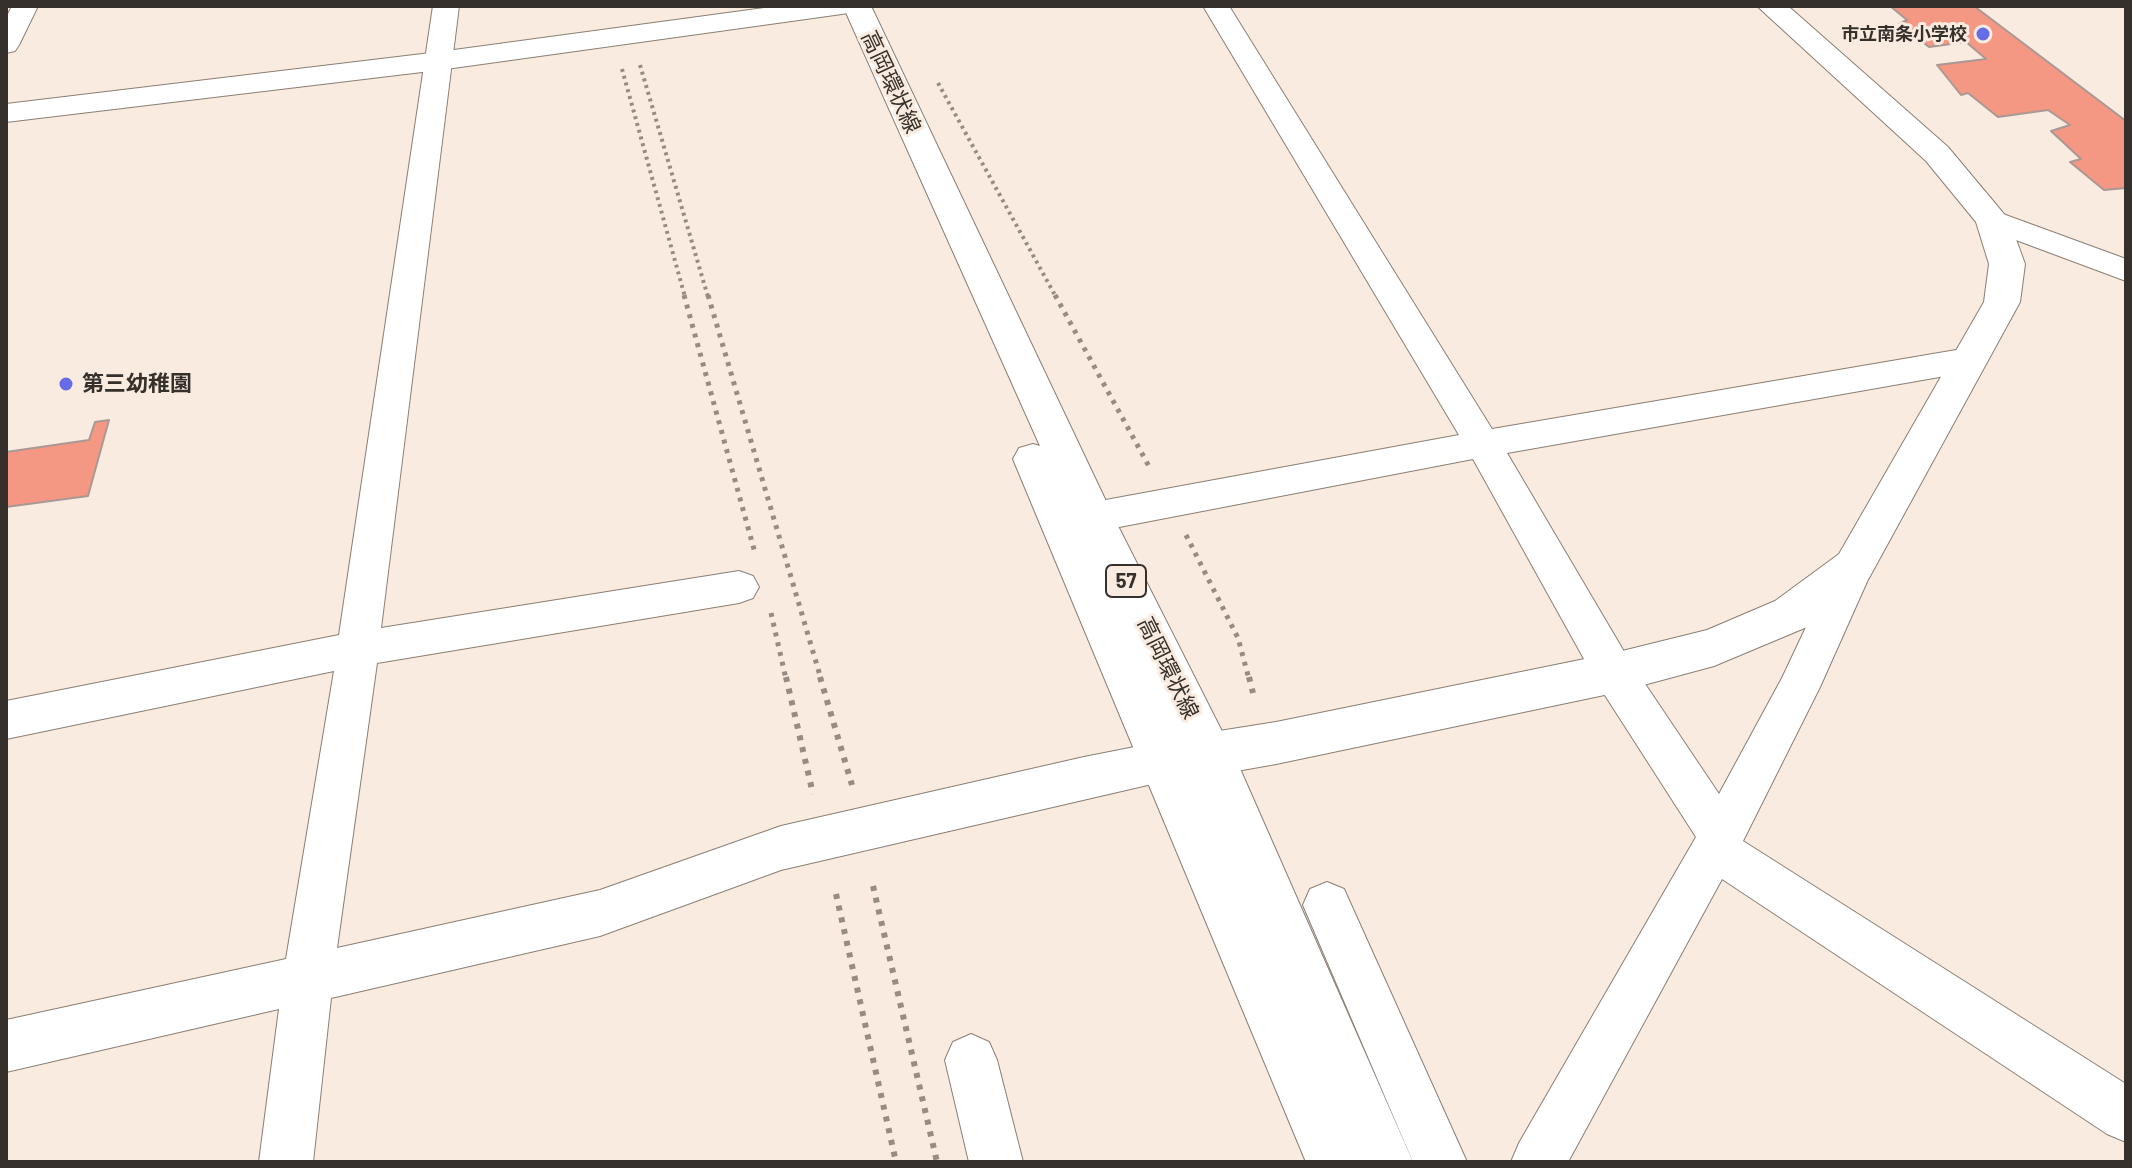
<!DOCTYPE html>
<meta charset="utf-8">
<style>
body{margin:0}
#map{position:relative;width:2132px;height:1168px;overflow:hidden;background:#f9ebdf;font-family:Barlow,sans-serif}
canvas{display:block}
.frame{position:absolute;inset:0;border:8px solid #35302b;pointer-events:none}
</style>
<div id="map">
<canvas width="2132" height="1168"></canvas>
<div class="frame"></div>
</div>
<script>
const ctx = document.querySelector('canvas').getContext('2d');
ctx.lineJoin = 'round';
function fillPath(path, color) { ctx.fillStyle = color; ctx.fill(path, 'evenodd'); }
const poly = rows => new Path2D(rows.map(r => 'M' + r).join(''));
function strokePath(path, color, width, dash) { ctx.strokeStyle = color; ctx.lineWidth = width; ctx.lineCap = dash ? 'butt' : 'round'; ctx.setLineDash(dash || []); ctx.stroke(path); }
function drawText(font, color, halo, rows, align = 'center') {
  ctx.font = font + ' Barlow,"Noto Sans JP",sans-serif'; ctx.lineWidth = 6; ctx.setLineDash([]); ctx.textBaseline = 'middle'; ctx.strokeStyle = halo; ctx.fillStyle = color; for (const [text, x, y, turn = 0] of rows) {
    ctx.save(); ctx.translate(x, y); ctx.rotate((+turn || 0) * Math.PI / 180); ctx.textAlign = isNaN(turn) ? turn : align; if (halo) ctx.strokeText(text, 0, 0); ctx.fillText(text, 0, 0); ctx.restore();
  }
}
const building = poly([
 [1890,6,1974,6,2126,121,2126,188,2104,190,2070,162,2081,159,2051,131,2070,125,2048,110,1998,117,1968,93,1961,95,1937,65,1986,59,1966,42,1929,47,1899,24,1907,20,1890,6],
 [109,420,88,496,6,507,6,452,89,440,95,422,109,420]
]);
fillPath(building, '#f49783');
strokePath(building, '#aa9894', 2);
const street = poly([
 [12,6,38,6,19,45,15,51,6,53,6,18,12,6],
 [433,6,459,6,381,628,739,571,753,576,759,587,753,598,739,603,377,663,337,948,600,890,781,826,1084,757,1165,741,1181,747,1187,761,1181,775,1165,781,781,870,600,936,331,998,313,1162,259,1162,279,1009,6,1072,6,1020,286,959,334,671,6,739,6,701,339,635,433,6],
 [1203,6,1229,6,1492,429,1968,348,1980,352,1985,360,1980,368,1968,372,1507,453,1629,660,1719,794,1782,678,1840,555,1854,550,1868,555,1874,566,1820,687,1743,841,2126,1084,2126,1142,2107,1134,1722,879,1568,1162,1511,1162,1519,1143,1696,837,1599,686,1473,459,1062,538,1048,533,1043,523,1048,513,1062,508,1459,435,1203,6],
 [1992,210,2126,259,2126,281,1981,227,1976,220,1981,213,1992,210],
 [1327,882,1344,889,1467,1162,1413,1162,1303,905,1310,889,1327,882],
 [971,1034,989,1042,997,1060,1023,1162,969,1162,945,1060,953,1042,971,1034]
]);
const secondary = poly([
 [779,6,856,6,852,12,842,14,439,70,6,122,6,104,439,52,779,6],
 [1757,6,1788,6,1948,147,2009,220,2025,264,2020,302,1869,578,1807,627,1714,666,1614,693,1276,764,1175,782,1158,775,1151,760,1158,745,1175,738,1276,722,1614,653,1707,630,1775,601,1839,554,1984,302,1989,264,1976,222,1926,161,1757,6]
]);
const primary = poly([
 [843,6,871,6,1114,518,1234,755,1413,1162,1306,1162,1013,459,1019,448,1033,444,1040,446,843,6]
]);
strokePath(street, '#8b7f74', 2);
strokePath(secondary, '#8b7f74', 2);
strokePath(primary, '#8b7f74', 2);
strokePath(poly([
 [640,65,708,297],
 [622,69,685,297],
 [938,83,1056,297]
]), '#968c84', 4, [3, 4]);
strokePath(poly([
 [684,295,755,553],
 [708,295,821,679],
 [1055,295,1151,470],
 [1186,535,1238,638,1249,679],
 [771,613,786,679]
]), '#968c84', 5, [4, 6]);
strokePath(poly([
 [786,677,813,794],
 [820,677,852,785],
 [1249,677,1253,693],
 [873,886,937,1162],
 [836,894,896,1162]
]), '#968c84', 6, [5, 7]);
fillPath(street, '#fff');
fillPath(secondary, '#fff');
fillPath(primary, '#fff');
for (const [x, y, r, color] of [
 [1983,34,8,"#666ce5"],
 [66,384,8,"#666ce5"]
]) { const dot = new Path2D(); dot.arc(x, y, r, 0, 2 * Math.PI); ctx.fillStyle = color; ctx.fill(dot); strokePath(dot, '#f9ebdf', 3); }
drawText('bold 18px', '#35302b', '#f9ebdf', [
 ["市立南条小学校",1967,34]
], 'right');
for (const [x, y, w] of [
 [1126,581,40]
]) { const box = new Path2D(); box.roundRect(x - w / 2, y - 16, w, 32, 6); ctx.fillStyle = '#f9ebdf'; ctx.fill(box); strokePath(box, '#35302b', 2); }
drawText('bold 20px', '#35302b', null, [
 ["57",1126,581]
]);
drawText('22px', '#35302b', '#f9ebdf', [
 ["高岡環状線",891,82,65],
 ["高岡環状線",1168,668,64]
]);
drawText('bold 22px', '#35302b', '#f9ebdf', [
 ["第三幼稚園",82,384]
], 'left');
</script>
